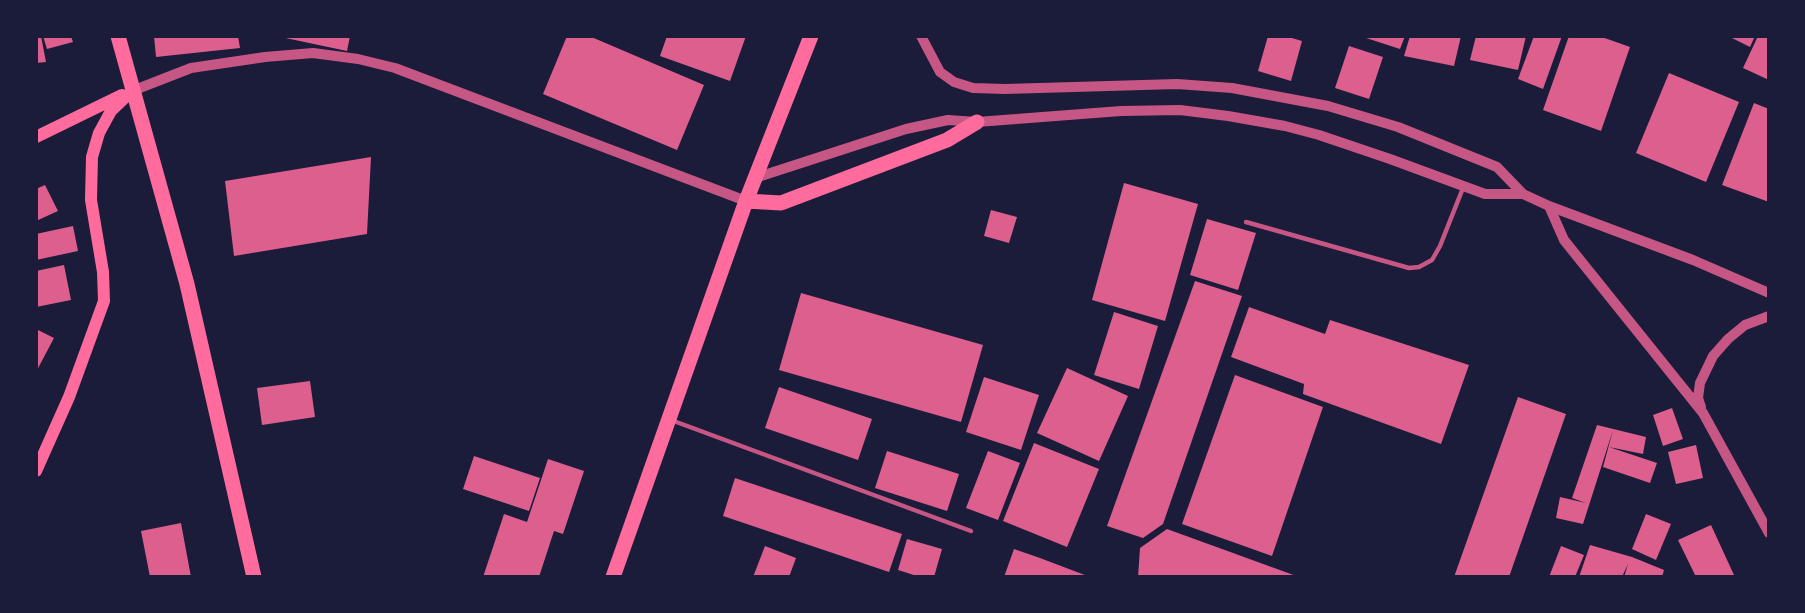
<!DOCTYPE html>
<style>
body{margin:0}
#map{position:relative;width:1805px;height:613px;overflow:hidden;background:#1b1b3a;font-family:"Roboto Condensed",sans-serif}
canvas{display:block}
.frame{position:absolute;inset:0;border:38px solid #1b1b3a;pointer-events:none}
</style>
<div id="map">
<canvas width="1805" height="613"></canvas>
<div class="frame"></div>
</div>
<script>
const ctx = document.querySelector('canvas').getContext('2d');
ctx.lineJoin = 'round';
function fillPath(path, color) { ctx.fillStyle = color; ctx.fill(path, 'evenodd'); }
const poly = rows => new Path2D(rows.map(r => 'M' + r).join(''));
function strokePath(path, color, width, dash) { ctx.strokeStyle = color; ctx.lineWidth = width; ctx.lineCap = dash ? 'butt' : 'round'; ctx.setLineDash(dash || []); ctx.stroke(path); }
fillPath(poly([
 [36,36,41,36,46,62,36,63],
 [43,36,71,36,73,42,47,49],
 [154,36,238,36,240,48,156,57],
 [276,36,350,36,347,51],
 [567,36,589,36,704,85,677,150,543,94],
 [667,36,746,36,730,81,660,56],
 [1268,36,1285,36,1302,41,1291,81,1258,71],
 [1360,36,1405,36,1400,49],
 [1410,36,1461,36,1454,66,1404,56],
 [1476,36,1526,36,1518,70,1470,60],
 [1534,36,1562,36,1543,89,1518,79],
 [1569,36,1599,36,1630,47,1601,131,1543,110],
 [1728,36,1755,36,1750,47],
 [1758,36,1769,36,1769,80,1743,68],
 [1349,46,1383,57,1369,99,1335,88],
 [1669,73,1739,102,1706,182,1636,153],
 [1754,103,1769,109,1769,202,1722,185],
 [371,157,367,234,234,256,225,181],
 [1124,183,1198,204,1165,321,1092,300],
 [45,185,58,211,36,221,36,189],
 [991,210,1017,217,1009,243,984,236],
 [1207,219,1256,233,1238,290,1190,275],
 [73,226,78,251,36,260,36,234],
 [64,265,71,300,36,307,36,271],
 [1195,281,1242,296,1163,524,1143,538,1107,526],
 [801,293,983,345,961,422,779,370],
 [1249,307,1325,334,1330,320,1469,365,1441,444,1303,394,1304,384,1231,357],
 [1114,312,1158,326,1139,389,1094,375],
 [36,329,54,338,36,372],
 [1067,368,1128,396,1099,461,1037,433],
 [1235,375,1323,407,1272,556,1182,524],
 [984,377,1039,395,1021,450,966,432],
 [310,381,315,417,262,425,257,388],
 [779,387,872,419,858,460,765,428],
 [1518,397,1566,414,1509,577,1454,577],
 [1672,408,1683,439,1663,446,1653,415],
 [1597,425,1646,437,1643,454,1609,447,1657,463,1650,483,1603,467,1613,430,1583,524,1556,518,1560,497,1586,503,1572,498],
 [1034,443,1099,469,1067,547,1003,521],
 [1696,445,1703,478,1676,484,1668,452],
 [887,451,959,474,947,511,875,488],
 [988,451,1020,463,998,520,966,508],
 [474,456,540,478,529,511,463,489],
 [548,459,584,471,563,534,554,531,539,577,483,577,504,514,527,522],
 [735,478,902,534,889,572,723,516],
 [1646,514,1671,524,1656,560,1632,549],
 [181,523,191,577,150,577,141,531],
 [1711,525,1734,575,1738,577,1696,577,1678,540],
 [1167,529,1299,577,1138,577,1140,548],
 [907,539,942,549,934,577,920,577,898,570],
 [1590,545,1632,557,1664,570,1662,577,1624,577,1628,564,1622,577,1579,577],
 [765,546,796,558,789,577,753,577],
 [1561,546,1584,555,1575,577,1549,577],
 [1014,549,1040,558,1090,577,1004,577]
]), '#dd5f8e');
strokePath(poly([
 [1246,222,1409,268,1419,267,1432,260,1440,246,1463,188],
 [671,420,971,531]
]), '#c65784', 4.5);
strokePath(poly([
 [921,36,940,72,954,82,973,88,1005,89,1177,84,1232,88,1328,106,1398,127,1497,167,1523,194,1549,206,1693,260,1769,293],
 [132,91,191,68,265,57,313,53,358,59,395,68,746,201],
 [755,178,906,129,948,120,977,122,1121,111,1180,110,1228,116,1285,126,1319,135,1390,159,1485,194,1523,194],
 [1549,206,1564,240,1703,413,1769,533],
 [1701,407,1698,398,1700,383,1713,356,1728,339,1745,325,1769,316]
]), '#c65784', 10);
strokePath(poly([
 [36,137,122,95],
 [36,471,69,397,104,301,103,272,91,200,92,157,99,133,111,111,132,91]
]), '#ff6b9d', 12);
strokePath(poly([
 [118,36,187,284,254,577],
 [746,201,781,203,947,140,977,122],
 [613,577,746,201,811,36]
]), '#ff6b9d', 15);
</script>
